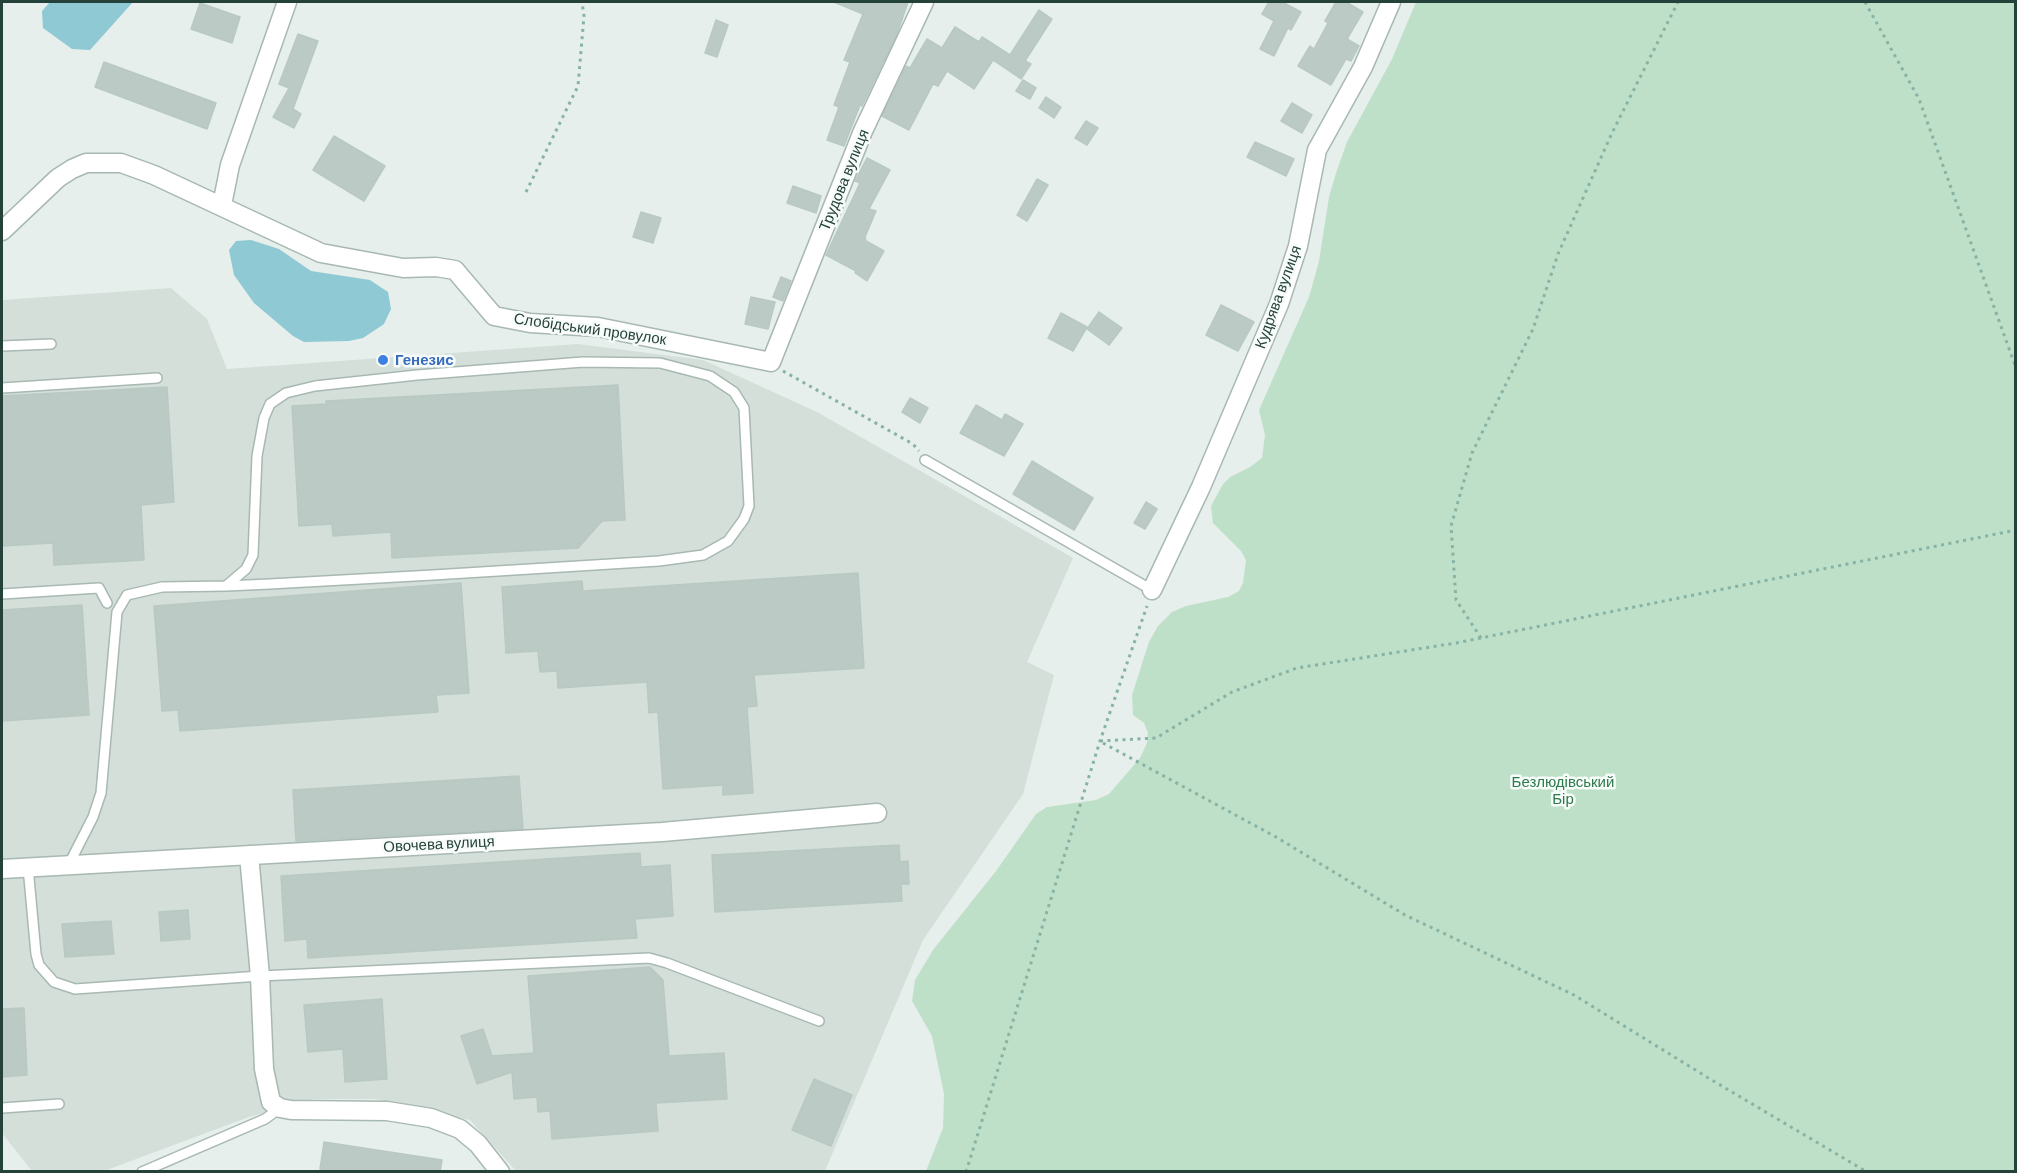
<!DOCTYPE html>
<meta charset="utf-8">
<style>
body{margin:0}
#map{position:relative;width:2017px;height:1173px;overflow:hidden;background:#e6efeb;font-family:Barlow,sans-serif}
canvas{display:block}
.frame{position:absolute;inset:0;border:3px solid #24423a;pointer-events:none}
</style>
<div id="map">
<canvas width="2017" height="1173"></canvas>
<div class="frame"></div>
</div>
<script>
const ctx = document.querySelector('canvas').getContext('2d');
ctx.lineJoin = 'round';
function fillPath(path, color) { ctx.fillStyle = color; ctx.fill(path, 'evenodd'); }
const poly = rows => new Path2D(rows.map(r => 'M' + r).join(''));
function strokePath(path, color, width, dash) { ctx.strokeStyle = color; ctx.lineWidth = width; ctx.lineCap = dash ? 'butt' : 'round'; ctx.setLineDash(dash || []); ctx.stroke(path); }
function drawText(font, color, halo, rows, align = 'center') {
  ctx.font = font + ' Barlow,sans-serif'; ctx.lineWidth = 5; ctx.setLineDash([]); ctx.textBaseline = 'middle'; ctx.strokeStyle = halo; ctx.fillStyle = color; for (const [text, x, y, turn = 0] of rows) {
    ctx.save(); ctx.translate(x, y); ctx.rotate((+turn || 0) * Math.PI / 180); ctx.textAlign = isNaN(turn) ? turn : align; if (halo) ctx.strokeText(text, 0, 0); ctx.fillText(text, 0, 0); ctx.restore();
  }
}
fillPath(poly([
 [171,288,207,319,227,369,578,344,703,360,817,412,1073,558,1027,662,1054,675,1023,794,923,940,825,1171,516,1171,470,1120,375,1099,313,1099,249,1117,104,1171,32,1171,2,1133,2,300]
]), '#d4dfda');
fillPath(poly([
 [1416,2,2015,2,2015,1171,926,1171,943,1128,944,1094,932,1036,912,1001,915,980,933,950,996,871,1036,814,1047,807,1096,800,1109,794,1140,758,1147,743,1148,733,1144,723,1133,715,1132,695,1149,642,1158,626,1172,612,1186,606,1228,597,1239,591,1243,583,1246,560,1241,551,1213,523,1211,506,1223,484,1230,477,1250,467,1262,458,1265,435,1259,410,1309,297,1319,261,1329,197,1336,173,1347,142,1392,59]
]), '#bfe0c8');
fillPath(poly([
 [50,2,133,2,90,50,72,49,43,28,42,11],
 [251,240,279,249,311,271,370,280,388,292,391,309,384,324,363,338,349,341,304,342,293,336,254,303,234,275,229,250,236,241]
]), '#8ec9d4');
const building = poly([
 [834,2,908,2,897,34,862,106,860,105,844,146,827,140,839,107,834,105,850,62,844,60,863,14,834,2],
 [1269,2,1282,2,1301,12,1291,30,1288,28,1274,56,1260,49,1274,21,1262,14,1269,2],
 [1336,2,1346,2,1363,12,1347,39,1359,46,1351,61,1346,59,1331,85,1298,66,1310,46,1314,49,1328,23,1325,21,1336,2],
 [200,3,240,17,232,43,191,29,200,3],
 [1039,10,1052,19,1025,61,1031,64,1021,79,993,60,974,89,947,71,938,86,933,84,909,130,882,116,906,66,910,68,927,39,942,48,955,27,979,42,982,37,1010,55,1039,10],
 [716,20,728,25,717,57,705,53,716,20],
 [298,34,318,41,293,109,301,114,294,128,273,117,289,88,279,84,298,34],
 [104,62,216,103,207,129,95,87,104,62],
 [1023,80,1036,88,1030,99,1016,91,1023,80],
 [1046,97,1061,107,1054,118,1039,108,1046,97],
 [1292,103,1312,115,1302,133,1281,121,1292,103],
 [1086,121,1098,128,1087,145,1075,138,1086,121],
 [334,136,385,166,364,201,313,170,334,136],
 [1255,142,1294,159,1286,176,1247,157,1255,142],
 [867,158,890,170,869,209,876,211,865,237,866,241,884,251,867,281,855,273,856,271,826,255,860,183,855,181,867,158],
 [1037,179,1048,185,1027,221,1017,215,1037,179],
 [793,186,821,196,816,213,787,203,793,186],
 [641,212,661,218,653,243,633,237,641,212],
 [781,277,791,281,783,301,773,297,781,277],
 [751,297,775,302,768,329,745,324,751,297],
 [1221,305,1254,322,1238,351,1206,335,1221,305],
 [1099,312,1122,328,1109,345,1087,329,1099,312],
 [1061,313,1087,327,1073,351,1048,338,1061,313],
 [618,385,625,520,602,521,578,548,392,558,391,532,333,536,332,524,299,526,292,406,326,404,326,401,618,385],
 [167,387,174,502,141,505,144,560,54,565,53,543,2,546,2,396,167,387],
 [910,398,928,408,920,423,902,412,910,398],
 [976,405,1002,420,1005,414,1023,424,1004,456,960,433,976,405],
 [1032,461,1093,498,1074,530,1013,494,1032,461],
 [1146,502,1157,509,1145,529,1134,523,1146,502],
 [858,573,864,668,754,675,757,706,747,707,753,793,723,795,723,785,663,789,658,712,649,713,647,682,558,688,557,671,540,672,538,651,506,653,502,587,582,581,583,591,858,573],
 [461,583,469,693,436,695,438,712,180,731,178,710,162,711,154,606,461,583],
 [82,605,89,715,2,721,2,610,82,605],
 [519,776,523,829,296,841,293,790,519,776],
 [899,845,900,862,908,861,909,884,901,884,902,901,715,912,712,855,899,845],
 [640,853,641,867,670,865,673,916,635,919,637,938,308,958,307,939,285,941,281,876,640,853],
 [188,910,190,939,161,941,159,912,188,910],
 [111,921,114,954,65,957,62,924,111,921],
 [650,967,663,980,669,1056,724,1053,727,1099,656,1103,658,1131,552,1139,550,1111,538,1112,537,1097,514,1099,512,1072,477,1084,461,1036,483,1029,492,1056,534,1053,528,976,650,967],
 [382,999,387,1079,345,1082,343,1049,308,1052,304,1005,382,999],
 [24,1008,27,1075,2,1077,2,1009,24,1008],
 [814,1079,852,1095,831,1146,792,1130,814,1079],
 [324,1142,442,1160,440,1172,338,1172,320,1169,324,1142]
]);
fillPath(building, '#bbcac4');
strokePath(building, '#b8c9c2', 1.5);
const service = poly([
 [2,346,51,344],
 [2,388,157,378],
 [925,460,1152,590],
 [2,594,99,588,107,603],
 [69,864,93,817,101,793,117,612,127,595,162,587,226,586,270,584,433,575,659,561,703,555,728,541,744,519,749,506,744,408,734,392,710,376,660,363,583,362,417,375,315,386,286,393,270,404,264,418,257,456,253,555,246,569,226,586],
 [28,867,36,954,39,965,54,982,75,989,260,976,649,958,667,963,819,1021],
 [2,1108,59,1104],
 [142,1172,265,1119,280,1108]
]);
const minor = poly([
 [222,205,230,165,287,2],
 [2,231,58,178,72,169,86,163,121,163,154,175,321,253,403,268,436,267,455,270,494,316,530,323,598,327,771,362,863,131,924,2],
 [1152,590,1201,487,1279,304,1298,246,1317,150,1363,67,1391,2],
 [249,855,260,976,264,1069,271,1102,280,1108,291,1110,387,1111,431,1118,460,1129,478,1144,500,1172],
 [2,869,662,832,877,813]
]);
strokePath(service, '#a8b8b2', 12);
strokePath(minor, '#a8b8b2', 21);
strokePath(poly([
 [1865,2,1919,99,2016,368],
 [526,192,578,86,584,16,582,2],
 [783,371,913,444,919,451],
 [1481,638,1456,600,1451,526,1472,453,1533,329,1558,254,1612,133,1678,2],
 [1100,741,1156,738,1232,692,1297,668,1456,643,2016,530],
 [1103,743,1276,837,1405,915,1574,995,1710,1079,1867,1172],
 [966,1172,1100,741,1147,606]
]), '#86b3a5', 3, [3, 4.5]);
strokePath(service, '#fff', 9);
strokePath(minor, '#fff', 18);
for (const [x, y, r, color] of [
 [383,360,6,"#3f7fe0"]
]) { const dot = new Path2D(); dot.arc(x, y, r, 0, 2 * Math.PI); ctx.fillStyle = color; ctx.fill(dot); strokePath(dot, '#f7fbf9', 2); }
drawText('15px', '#24423a', '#f7fbf9', [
 ["Трудова вулиця",844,180,-68],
 ["Кудрява вулиця",1278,297,-70],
 ["Слобідський провулок",590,329,8],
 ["Овочева вулиця",439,844,-3]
]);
drawText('bold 15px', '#366cbe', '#f7fbf9', [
 ["Генезис",395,360]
], 'left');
drawText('15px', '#2d7a4b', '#f7fbf9', [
 ["Безлюдівський",1563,782],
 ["Бір",1563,799]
]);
</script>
